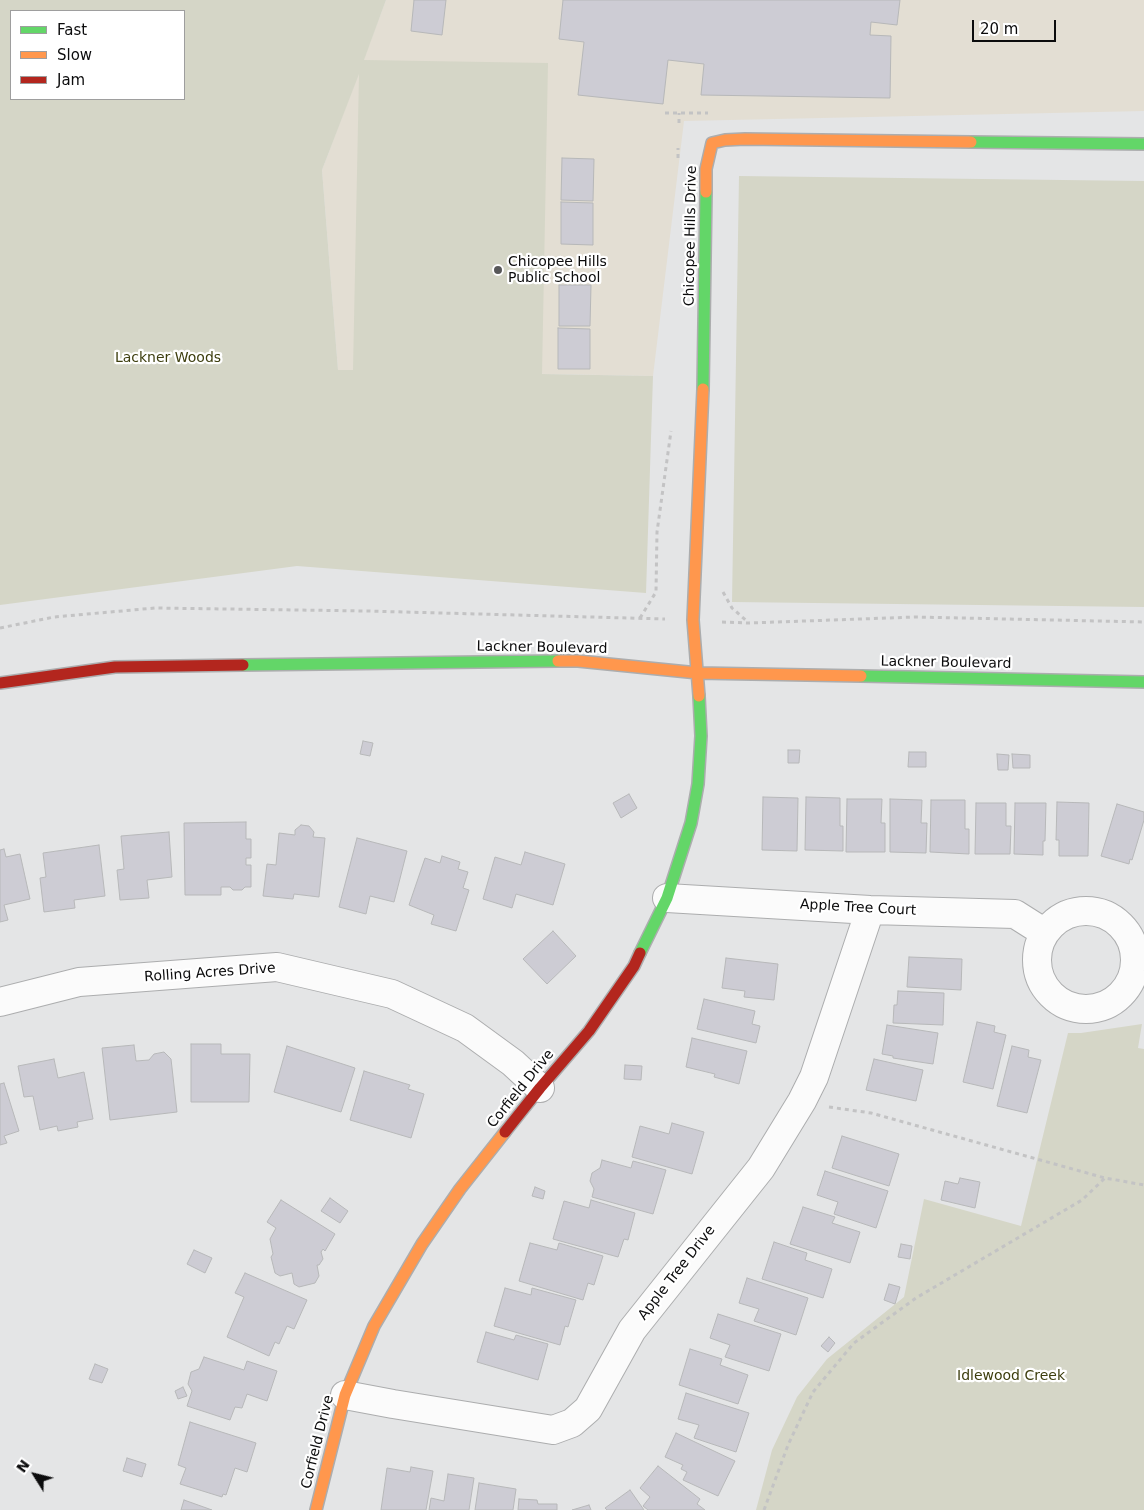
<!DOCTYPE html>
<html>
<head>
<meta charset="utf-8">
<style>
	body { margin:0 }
	#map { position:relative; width:1144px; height:1510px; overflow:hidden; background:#e4e5e6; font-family:"DejaVu Sans",sans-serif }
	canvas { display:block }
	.legend { position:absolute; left:10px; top:10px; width:175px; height:90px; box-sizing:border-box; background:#fff; border:1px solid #9e9e9e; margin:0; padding:6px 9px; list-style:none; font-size:15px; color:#0c0c0d }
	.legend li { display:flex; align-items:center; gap:10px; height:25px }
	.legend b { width:25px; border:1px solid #9e9e9e }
	.north { position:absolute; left:10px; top:1450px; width:50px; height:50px; -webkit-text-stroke:4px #fff; paint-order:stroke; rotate:306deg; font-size:14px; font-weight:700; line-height:20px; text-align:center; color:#0c0c0d }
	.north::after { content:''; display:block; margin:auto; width:18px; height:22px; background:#0c0c0d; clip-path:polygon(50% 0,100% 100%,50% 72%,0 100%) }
	.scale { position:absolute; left:972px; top:20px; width:84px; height:22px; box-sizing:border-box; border:2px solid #0c0c0d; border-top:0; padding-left:6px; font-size:15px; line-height:18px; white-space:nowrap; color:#0c0c0d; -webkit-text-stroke:4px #fff; paint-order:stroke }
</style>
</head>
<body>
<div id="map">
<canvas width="1144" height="1510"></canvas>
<ul class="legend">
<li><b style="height:6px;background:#63d668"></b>Fast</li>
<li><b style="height:6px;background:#ff974d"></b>Slow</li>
<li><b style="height:6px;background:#b3261e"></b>Jam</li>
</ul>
<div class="north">N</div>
<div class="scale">20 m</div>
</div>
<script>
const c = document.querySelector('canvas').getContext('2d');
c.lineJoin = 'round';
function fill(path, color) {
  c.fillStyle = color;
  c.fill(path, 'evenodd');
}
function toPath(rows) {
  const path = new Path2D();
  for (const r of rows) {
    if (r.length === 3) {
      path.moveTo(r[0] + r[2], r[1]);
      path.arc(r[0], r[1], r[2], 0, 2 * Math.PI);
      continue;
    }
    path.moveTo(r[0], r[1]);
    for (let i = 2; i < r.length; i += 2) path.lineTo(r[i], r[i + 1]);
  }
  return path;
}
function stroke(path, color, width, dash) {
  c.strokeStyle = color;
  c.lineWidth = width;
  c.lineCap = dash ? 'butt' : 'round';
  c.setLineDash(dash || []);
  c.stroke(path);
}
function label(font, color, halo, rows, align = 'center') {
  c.font = font + ' "DejaVu Sans",sans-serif';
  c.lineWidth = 4.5;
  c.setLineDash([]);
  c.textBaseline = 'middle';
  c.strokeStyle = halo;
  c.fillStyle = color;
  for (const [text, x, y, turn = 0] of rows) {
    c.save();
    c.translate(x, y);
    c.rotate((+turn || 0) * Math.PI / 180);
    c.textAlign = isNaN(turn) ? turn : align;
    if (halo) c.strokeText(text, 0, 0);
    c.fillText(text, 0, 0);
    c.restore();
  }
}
const education = toPath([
	[386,0,1144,0,1144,111,684,121,653,376,338,370,322,170]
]);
const green = toPath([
	[0,0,386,0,364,60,548,63,542,374,653,376,646,593,297,566,0,605],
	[11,11,184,11,184,99,11,99],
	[359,74,353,370,338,370,322,170],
	[739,176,1144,181,1144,607,732,602],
	[1142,1024,1138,1048,1144,1049,1144,1510,756,1510,772,1450,797,1397,827,1359,904,1297,924,1199,1021,1226,1068,1033,1081,1033]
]);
const building = toPath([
	[414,0,446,0,442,35,411,31,414,0],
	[563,0,900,0,897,25,871,22,870,35,891,36,890,98,701,95,704,64,668,60,663,104,578,95,584,42,559,39,563,0],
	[562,158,594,159,593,201,561,200,562,158],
	[561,202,593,203,593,245,561,244,561,202],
	[559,285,591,285,590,326,559,326,559,285],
	[558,328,590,329,590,369,558,369,558,328],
	[363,741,373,743,370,756,360,754,363,741],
	[788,750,800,750,799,763,788,763,788,750],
	[909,752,926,752,926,767,908,767,909,752],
	[997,754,1009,755,1008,770,998,770,997,754],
	[1012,754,1030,755,1030,768,1013,768,1012,754],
	[629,794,637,808,621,818,613,803,629,794],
	[763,797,798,798,797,851,762,850,763,797],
	[806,797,840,798,840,826,843,826,843,851,805,850,806,797],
	[847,799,882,799,881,823,885,823,885,852,846,852,847,799],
	[890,799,922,800,921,823,927,823,926,853,890,852,890,799],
	[931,800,965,800,965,829,969,829,969,854,930,852,931,800],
	[1057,802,1089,803,1088,856,1059,856,1059,840,1056,840,1057,802],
	[976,803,1006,803,1006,826,1011,826,1010,854,975,854,976,803],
	[1015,803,1046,803,1045,841,1043,841,1043,855,1014,854,1015,803],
	[1117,804,1144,812,1144,820,1132,860,1130,859,1129,864,1101,856,1117,804],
	[246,822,246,839,251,839,251,858,246,858,246,865,251,865,251,887,245,887,242,890,233,890,230,887,221,887,221,895,185,895,184,823,246,822],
	[301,825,309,826,314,832,313,837,325,838,319,897,294,894,293,899,263,896,267,864,276,865,279,833,295,835,295,830,301,825],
	[169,832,172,877,147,880,149,898,120,900,117,870,124,869,121,836,169,832],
	[357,838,407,851,394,902,370,896,366,914,339,907,357,838],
	[99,845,105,896,74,900,75,908,44,912,40,878,46,877,43,853,99,845],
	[4,849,6,857,20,854,30,899,4,905,8,920,0,922,0,850,4,849],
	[525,852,565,864,553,905,516,894,512,908,483,899,495,857,521,865,525,852],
	[442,856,460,862,458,869,468,872,463,888,469,890,456,931,431,924,434,915,409,905,425,858,440,863,442,856],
	[553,931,576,956,547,984,523,959,553,931],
	[909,957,962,959,961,990,907,987,909,957],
	[726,958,778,964,774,1000,744,997,745,991,722,988,726,958],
	[898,991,944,993,943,1025,893,1023,894,1005,897,1005,898,991],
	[704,999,755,1011,752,1024,760,1026,756,1043,697,1029,704,999],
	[977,1022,995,1026,994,1032,1006,1035,993,1089,963,1082,977,1022],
	[887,1025,938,1033,933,1064,893,1058,893,1056,882,1054,887,1025],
	[692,1038,747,1051,739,1084,714,1077,715,1074,686,1067,692,1038],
	[191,1044,221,1044,221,1054,250,1054,249,1102,191,1102,191,1044],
	[134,1045,136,1061,149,1060,154,1054,164,1052,171,1059,177,1112,110,1120,102,1048,134,1045],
	[287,1046,355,1068,341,1112,274,1092,287,1046],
	[1012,1046,1029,1050,1028,1057,1041,1060,1027,1113,997,1106,1012,1046],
	[54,1059,58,1078,84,1072,93,1119,77,1122,78,1127,58,1131,57,1126,40,1130,33,1096,24,1097,18,1066,54,1059],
	[874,1059,923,1070,916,1101,866,1090,874,1059],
	[625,1065,642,1066,641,1080,624,1079,625,1065],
	[364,1071,410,1085,408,1089,424,1094,411,1138,350,1120,364,1071],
	[4,1083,19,1131,4,1136,7,1143,0,1145,0,1084,4,1083],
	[672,1123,704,1132,692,1174,632,1157,640,1126,669,1134,672,1123],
	[842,1136,899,1154,889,1186,832,1168,842,1136],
	[602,1160,631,1168,633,1161,666,1170,653,1214,592,1197,594,1189,590,1181,592,1173,600,1168,602,1160],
	[825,1171,888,1191,876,1228,834,1214,838,1202,817,1195,825,1171],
	[960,1178,980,1182,975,1208,941,1200,945,1181,958,1184,960,1178],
	[535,1187,545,1191,543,1199,532,1196,535,1187],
	[330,1198,348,1211,340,1223,321,1211,330,1198],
	[281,1200,335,1234,325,1251,323,1249,321,1252,323,1259,319,1265,317,1265,319,1276,315,1283,299,1287,294,1284,292,1273,280,1276,275,1273,271,1257,273,1254,270,1239,276,1228,267,1222,281,1200],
	[591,1200,635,1213,628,1240,624,1239,618,1257,553,1239,564,1201,589,1208,591,1200],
	[803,1207,835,1217,832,1223,860,1232,850,1263,790,1244,803,1207],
	[774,1242,807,1253,805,1260,832,1269,823,1298,762,1279,774,1242],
	[530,1243,557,1250,559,1243,603,1256,594,1285,588,1283,583,1300,519,1281,530,1243],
	[901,1244,912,1246,910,1259,898,1257,901,1244],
	[194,1250,212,1258,205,1273,187,1264,194,1250],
	[245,1273,307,1300,294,1329,287,1326,279,1344,275,1342,269,1356,227,1337,244,1297,235,1293,245,1273],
	[747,1278,808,1298,796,1335,754,1321,759,1309,739,1303,747,1278],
	[889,1284,900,1287,895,1304,884,1300,889,1284],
	[505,1288,531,1295,532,1288,576,1300,568,1327,565,1326,560,1345,494,1326,505,1288],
	[718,1314,781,1334,769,1371,725,1357,730,1345,710,1338,718,1314],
	[486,1332,514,1340,516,1335,548,1344,538,1380,477,1362,486,1332],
	[829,1337,835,1343,828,1352,821,1346,829,1337],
	[690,1349,722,1359,720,1365,748,1375,738,1404,679,1385,690,1349],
	[204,1357,244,1370,247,1361,277,1371,267,1401,247,1394,242,1408,235,1407,230,1420,187,1406,192,1391,188,1384,191,1372,199,1369,204,1357],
	[95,1364,108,1369,102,1383,89,1379,95,1364],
	[183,1387,187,1396,178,1399,175,1391,183,1387],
	[686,1393,749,1413,736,1452,694,1438,699,1425,678,1419,686,1393],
	[190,1422,256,1443,247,1472,235,1468,226,1495,223,1494,222,1497,180,1484,186,1468,178,1465,190,1422],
	[676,1433,735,1461,718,1496,683,1480,687,1472,681,1469,683,1465,665,1457,676,1433],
	[127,1458,146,1464,142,1477,123,1471,127,1458],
	[658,1466,700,1499,697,1504,705,1510,648,1510,643,1506,650,1497,640,1488,658,1466],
	[411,1467,433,1471,426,1510,381,1510,387,1468,410,1472,411,1467],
	[448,1474,474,1478,469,1510,429,1510,431,1498,444,1501,448,1474],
	[479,1483,516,1489,513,1510,475,1510,479,1483],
	[630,1490,644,1510,607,1510,605,1508,630,1490],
	[519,1499,537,1500,538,1504,557,1504,557,1510,518,1510,519,1499],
	[184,1500,212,1510,181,1510,184,1500],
	[589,1505,591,1510,572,1510,589,1505]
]);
const path = toPath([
	[665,113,708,113],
	[679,123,679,113],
	[678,158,678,148],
	[723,592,732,608,749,623],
	[640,618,656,592,657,532,671,431],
	[722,622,749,623,916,617,1144,622],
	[0,628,54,617,155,608,367,611,665,619],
	[829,1107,871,1113,1105,1178,1144,1185],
	[764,1510,788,1445,813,1392,854,1343,916,1298,1082,1200,1105,1178]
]);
const street = toPath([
	[667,898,870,910,1015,914,1045,933],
	[1086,960,49],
	[0,1002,79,982,277,967,392,994,465,1028,513,1063,540,1088],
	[345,1395,393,1404,553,1430,572,1423,588,1409,632,1330,761,1168,802,1101,814,1077,870,910]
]);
const fast = toPath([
	[971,142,1144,144],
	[703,389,706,192],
	[243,665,558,661],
	[861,676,1144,682],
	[640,953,667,898,691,823,698,784,701,736,699,696]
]);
const slow = toPath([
	[706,192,706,169,712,143,725,140,745,139,971,142],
	[558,661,578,661,698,673,861,676],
	[699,696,693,620,703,389],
	[316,1510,345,1395,374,1326,422,1244,460,1189,505,1132]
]);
const jam = toPath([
	[0,683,115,667,243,665],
	[505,1132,540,1088,589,1031,634,966,640,953]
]);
const markers = [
	[498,270,5,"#585859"]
];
const streetNames = [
	["Chicopee Hills Drive",691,236,-89],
	["Lackner Boulevard",542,648,1],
	["Lackner Boulevard",946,663,1],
	["Apple Tree Court",858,908,3],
	["Rolling Acres Drive",210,973,-4],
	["Corfield Drive",521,1089,-51],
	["Apple Tree Drive",677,1273,-52],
	["Corfield Drive",318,1442,-76]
];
const poiNames = [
	["Chicopee Hills",508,262],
	["Public School",508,278]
];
const parkNames = [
	["Lackner Woods",168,358],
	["Idlewood Creek",1011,1376]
];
fill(education, '#e3ded3');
fill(green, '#d5d6c7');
fill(building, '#cdccd4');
stroke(building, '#b7b8b9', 1);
stroke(street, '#acadae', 30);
stroke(fast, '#acadae', 14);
stroke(slow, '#acadae', 14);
stroke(jam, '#acadae', 14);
stroke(path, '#c3c3c4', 3, [4, 4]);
stroke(street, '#fbfbfb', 28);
stroke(fast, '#63d668', 11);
stroke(slow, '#ff974d', 11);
stroke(jam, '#b3261e', 11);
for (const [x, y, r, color] of markers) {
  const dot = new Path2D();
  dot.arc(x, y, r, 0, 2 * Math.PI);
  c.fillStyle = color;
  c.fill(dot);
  stroke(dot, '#fff', 2);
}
label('14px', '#0c0c0d', '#fff', streetNames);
label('14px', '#0c0c0d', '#fff', poiNames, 'left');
label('14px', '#3d3e0e', '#fff', parkNames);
</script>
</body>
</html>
